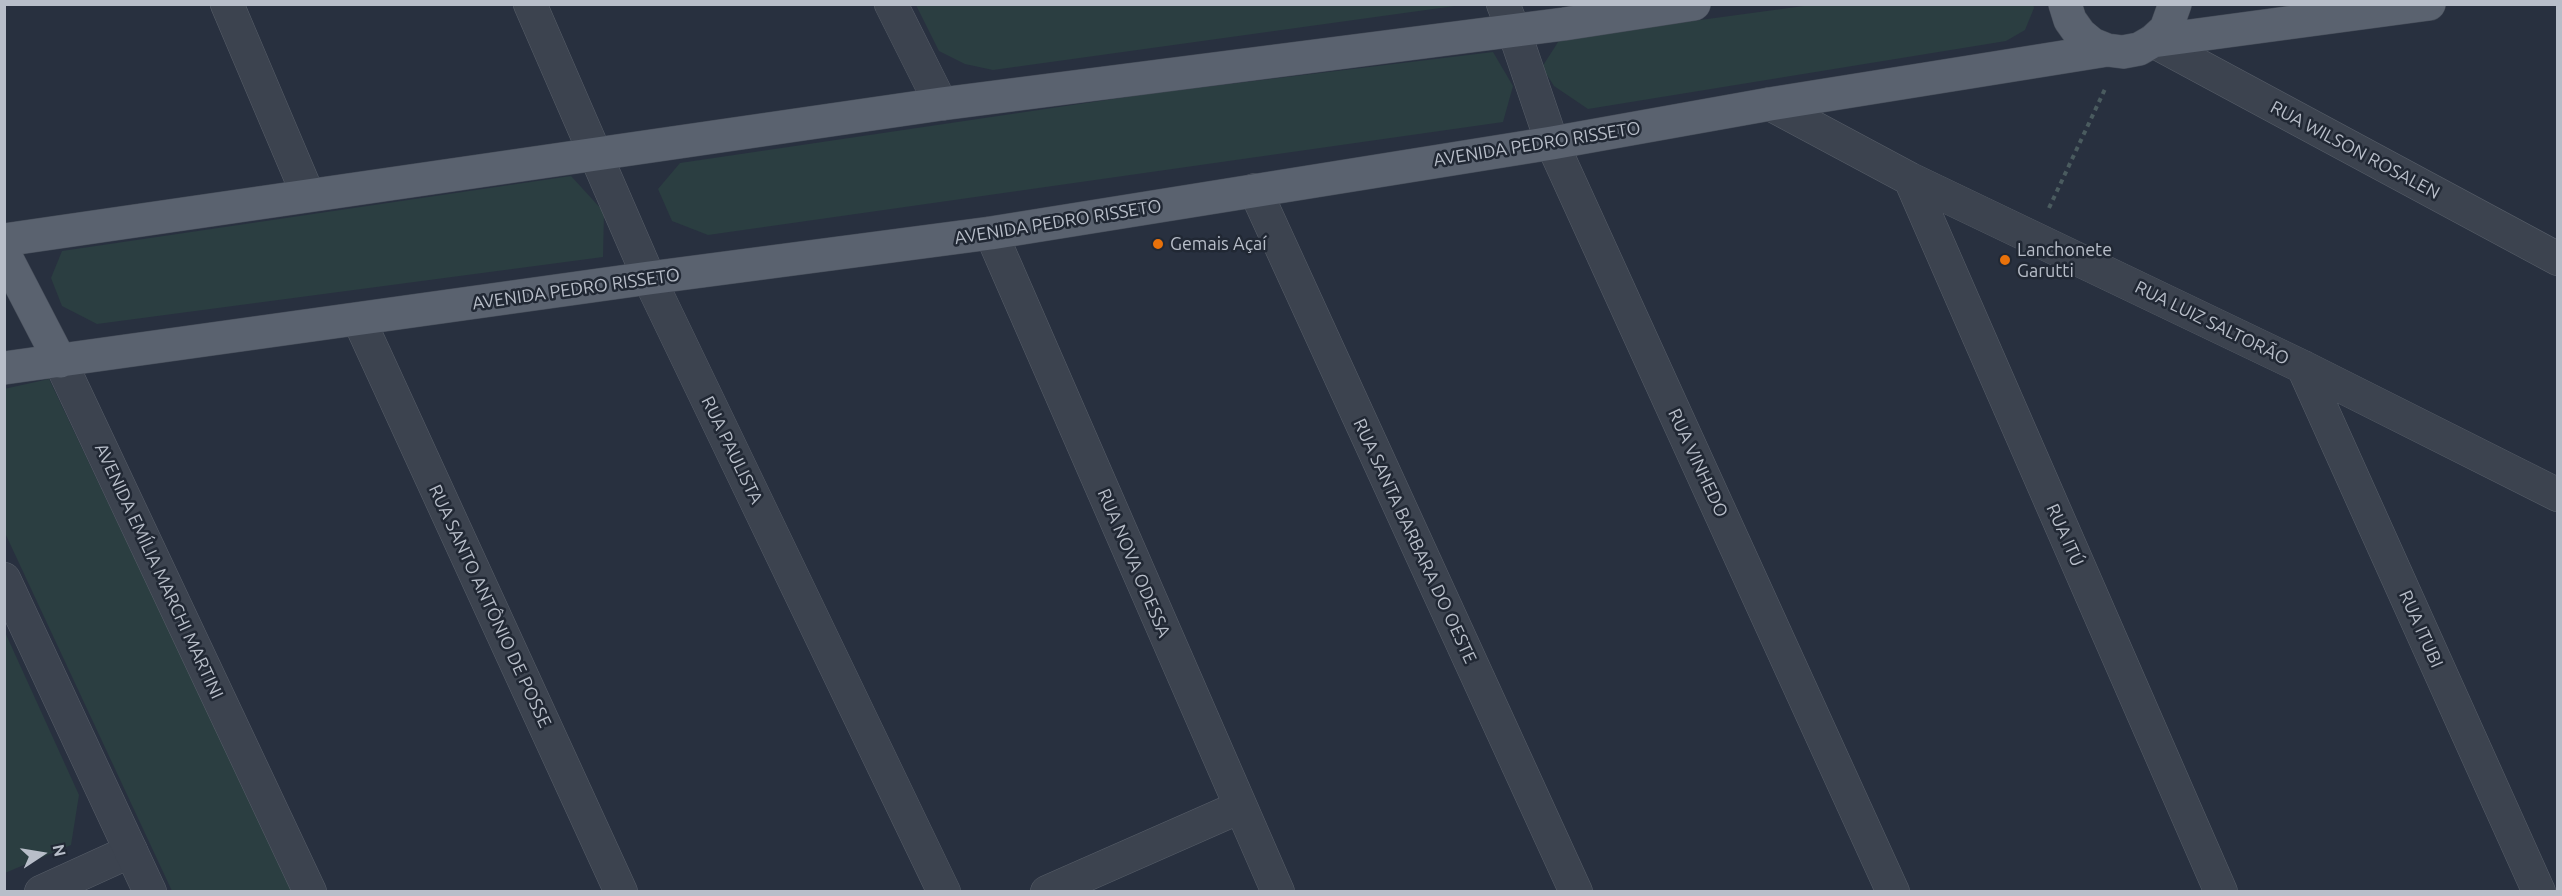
<!DOCTYPE html>
<html>
<head>
<meta charset="utf-8">
<style>
	body { margin:0 }
	#map { position:relative; width:2562px; height:896px; overflow:hidden; background:#28303f; font-family:Ubuntu,sans-serif }
	canvas { display:block }
	.frame { position:absolute; inset:0; border:6px solid #b8bec9; pointer-events:none }
	.north { position:absolute; left:12px; top:824px; width:60px; height:60px; -webkit-text-stroke:4px #212834; paint-order:stroke; rotate:78deg; font-size:16px; font-weight:700; line-height:24px; text-align:center; color:#b8bec9 }
	.north::after { content:''; display:block; margin:auto; width:21px; height:27px; background:#b8bec9; clip-path:polygon(50% 0,100% 100%,50% 72%,0 100%) }
</style>
</head>
<body>
<div id="map">
<canvas width="2562" height="896"></canvas>
<div class="frame"></div>
<div class="north">N</div>
</div>
<script>
const c = document.querySelector('canvas').getContext('2d');
c.lineJoin = 'round';
function fill(path, color) {
  c.fillStyle = color;
  c.fill(path, 'evenodd');
}
function toPath(rows) {
  const path = new Path2D();
  for (const r of rows) {
    path.moveTo(r[0], r[1]);
    for (let i = 2; i < r.length; i += 2) path.lineTo(r[i], r[i + 1]);
  }
  return path;
}
function stroke(path, color, width, dash) {
  c.strokeStyle = color;
  c.lineWidth = width;
  c.lineCap = dash ? 'butt' : 'round';
  c.setLineDash(dash || []);
  c.stroke(path);
}
function label(font, color, halo, rows, align = 'center') {
  c.font = font + ' Ubuntu,sans-serif';
  c.lineWidth = 5;
  c.setLineDash([]);
  c.textBaseline = 'middle';
  c.strokeStyle = halo;
  c.fillStyle = color;
  for (const [text, x, y, turn = 0] of rows) {
    c.save();
    c.translate(x, y);
    c.rotate((+turn || 0) * Math.PI / 180);
    c.textAlign = isNaN(turn) ? turn : align;
    if (halo) c.strokeText(text, 0, 0);
    c.fillText(text, 0, 0);
    c.restore();
  }
}
const green = toPath([
	[2033,4,2034,8,2025,30,2006,41,1588,109,1554,86,1542,67,1560,39,1811,5],
	[916,5,1462,5,993,70,965,64,939,51],
	[1493,52,1513,86,1503,122,708,235,672,221,658,189,680,163,1147,94],
	[571,176,604,212,603,257,97,324,62,306,51,278,62,251],
	[49,379,293,891,172,891,5,533,4,389],
	[4,630,79,795,71,845,5,873]
]);
const path = toPath([
	[2049,208,2106,87]
]);
const minor = toPath([
	[227,4,308,195],
	[530,4,649,278,944,892],
	[891,4,941,104],
	[1503,4,1514,31,1552,143,1893,892],
	[2153,41,2558,259],
	[1770,104,1910,179,2303,367,2558,495],
	[1910,179,2221,892],
	[1255,190,1576,892],
	[991,233,1278,892],
	[359,320,621,892],
	[2303,367,2539,892],
	[41,892,131,851],
	[1047,892,1240,807]
]);
const tertiary = toPath([
	[60,361,310,892],
	[4,579,150,892]
]);
const primary = toPath([
	[2065,4,2070,20,2080,34,2092,44,2107,50,2123,52,2139,49,2153,41,2166,29,2175,4],
	[2153,41,2429,4],
	[4,240,941,104,1564,24,1694,4],
	[4,253,60,361],
	[4,368,649,278,991,233,1552,143,1770,104,2107,50]
]);
const markers = [
	[1158,244,6,"#e8710a"],
	[2005,260,6,"#e8710a"]
];
const streetNames = [
	["AVENIDA PEDRO RISSETO",1537,144,-9],
	["RUA WILSON ROSALEN",2355,150,28],
	["AVENIDA PEDRO RISSETO",1058,222,-9],
	["AVENIDA PEDRO RISSETO",576,289,-8],
	["RUA LUIZ SALTORÃO",2212,323,26],
	["RUA PAULISTA",732,450,64],
	["RUA VINHEDO",1698,463,65],
	["RUA ITÚ",2065,535,66],
	["RUA SANTA BARBARA DO OESTE",1415,541,65],
	["RUA NOVA ODESSA",1134,563,67],
	["AVENIDA EMÍLIA MARCHI MARTINI",159,571,65],
	["RUA SANTO ANTÔNIO DE POSSE",490,606,65],
	["RUA ITUBI",2421,629,66]
];
const poiNames = [
	["Gemais Açaí",1170,244],
	["Lanchonete",2017,250],
	["Garutti",2017,271]
];
fill(green, '#2b3e41');
stroke(minor, '#575e69', 34);
stroke(tertiary, '#575e69', 34);
stroke(primary, '#454c58', 34);
stroke(path, '#4a5b5f', 4, [4.5, 4.5]);
stroke(minor, '#3c434f', 33);
stroke(tertiary, '#3c434f', 33);
stroke(primary, '#5a626f', 33);
for (const [x, y, r, color] of markers) {
  const dot = new Path2D();
  dot.arc(x, y, r, 0, 2 * Math.PI);
  c.fillStyle = color;
  c.fill(dot);
  stroke(dot, '#212834', 2);
}
label('18px', '#b8bec9', '#212834', streetNames);
label('18px', '#b8bec9', '#212834', poiNames, 'left');
</script>
</body>
</html>
